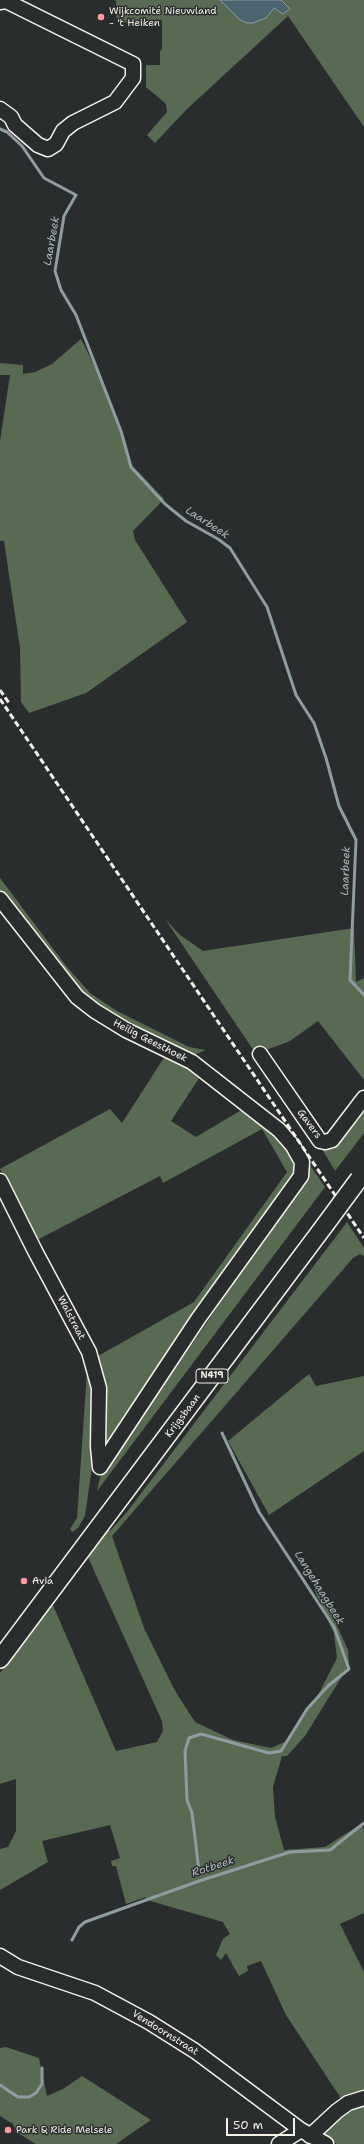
<!DOCTYPE html>
<html>
<head>
<meta charset="utf-8">
<style>
	body { margin:0 }
	#map { position:relative; width:364px; height:2144px; overflow:hidden; background:#2a2d2e; font-family:"Shantell Sans",sans-serif }
	canvas { display:block }
	.scale { position:absolute; left:226px; top:2118px; width:69px; height:18px; box-sizing:border-box; border:2px solid #f4f1e8; border-top:0; padding-left:5px; font-size:12px; line-height:14px; white-space:nowrap; color:#f4f1e8; -webkit-text-stroke:3px #2a2d2e; paint-order:stroke }
</style>
</head>
<body>
<div id="map">
<canvas width="364" height="2144"></canvas>
<div class="scale">50 m</div>
</div>
<script>
const c = document.querySelector('canvas').getContext('2d');
c.lineJoin = 'round';
function fill(path, color) {
  c.fillStyle = color;
  c.fill(path, 'evenodd');
}
function toPath(rows) {
  const path = new Path2D();
  for (const r of rows) {
    path.moveTo(r[0], r[1]);
    for (let i = 2; i < r.length; i += 2) path.lineTo(r[i], r[i + 1]);
  }
  return path;
}
function stroke(path, color, width, dash) {
  c.strokeStyle = color;
  c.lineWidth = width;
  c.lineCap = dash ? 'butt' : 'round';
  c.setLineDash(dash || []);
  c.stroke(path);
}
function label(font, color, halo, rows, align = 'center') {
  c.font = font + ' "Shantell Sans",sans-serif';
  c.lineWidth = 3;
  c.setLineDash([]);
  c.textBaseline = 'middle';
  c.strokeStyle = halo;
  c.fillStyle = color;
  for (const [text, x, y, turn = 0] of rows) {
    c.save();
    c.translate(x, y);
    c.rotate((+turn || 0) * Math.PI / 180);
    c.textAlign = isNaN(turn) ? turn : align;
    if (halo) c.strokeText(text, 0, 0);
    c.fillText(text, 0, 0);
    c.restore();
  }
}
const green = toPath([
	[114,0,364,0,364,127,288,16,186,110,155,143,147,135,167,112,166,104,146,87,146,65,160,65,160,51,162,50,162,20,117,23,116,1],
	[81,339,103,383,131,464,164,499,133,531,135,540,187,622,86,693,29,713,21,702,20,648,4,541,0,541,0,441,10,375,0,375,0,363,23,365,23,374,35,372,52,364],
	[0,878,67,967,90,993,117,1011,189,1047,206,1050,189,1057,104,1012,88,1000,0,891],
	[165,919,180,935,203,951,354,928,356,982,364,978,364,1080,318,1021,290,1041,256,1054],
	[165,1056,191,1067,201,1075,171,1121,196,1137,243,1109,267,1127,294,1157,297,1174,110,1446,103,1443,100,1367,98,1356,194,1302,287,1172,262,1129,163,1183,160,1176,37,1240,0,1169,110,1109,122,1123],
	[364,1108,364,1133,335,1171,319,1144],
	[307,1161,325,1187,97,1491,100,1478,298,1190],
	[347,1222,364,1248,364,1256,360,1254,353,1258,112,1536,144,1628,174,1689,195,1722,233,1740,271,1748,287,1741,318,1695,337,1658,334,1634,314,1589,320,1588,348,1650,349,1665,305,1736,287,1756,282,1756,273,1787,275,1817,284,1850,325,1847,361,1824,364,1830,364,1913,340,1924,364,1972,364,2091,342,2100,286,2015,261,1961,247,1966,248,1971,239,1976,226,1953,221,1960,216,1955,223,1939,230,1934,223,1922,147,1900,146,1897,126,1904,116,1866,112,1866,111,1861,120,1858,110,1825,42,1841,48,1862,0,1890,0,1849,8,1847,16,1831,16,1779,0,1784,0,1673,52,1603,116,1751,157,1742,163,1731,162,1721,87,1555,109,1529,110,1531,127,1512],
	[87,1371,95,1384,93,1460,85,1516,78,1528,72,1532,70,1529,77,1518],
	[309,1374,316,1386,364,1376,364,1451,269,1515,228,1441],
	[6,2047,39,2058,47,2096,63,2089,82,2076,151,2120,116,2144,36,2144,16,2132,13,2124,0,2116,0,2048],
	[364,2102,364,2144,337,2144,324,2138,321,2134,345,2109]
]);
const water = toPath([
	[220,0,281,0,290,9,283,14,274,8,266,18,253,23,247,23,240,20,220,0]
]);
const stream = toPath([
	[0,129,7,132,22,146,44,178,76,195,64,216,55,271,61,290,76,315,121,431,131,467,165,504,186,521,218,539,230,548,267,607,296,695,314,723,326,758,339,806,356,840,350,980,364,995],
	[199,1871,192,1813,187,1800,185,1751,189,1738,201,1734,269,1753,281,1751,307,1709,328,1686,349,1669,334,1627,259,1512,222,1433],
	[72,1940,79,1927,85,1922,199,1881,290,1852,330,1850,364,1823],
	[0,2085,18,2097,29,2097,36,2093,42,2084,42,2068]
]);
const minor = toPath([
	[0,2,6,1,133,64,133,78,115,102,73,123,63,131,56,144,48,149,38,145,15,125,11,117,0,109],
	[0,899,77,997,95,1011,126,1030,192,1062,279,1130,293,1146,302,1162,301,1176,198,1319,100,1467],
	[260,1054,320,1141,325,1142,332,1140,364,1098],
	[0,1181,35,1251,89,1352,99,1388,98,1446,100,1467],
	[0,1956,18,1967,95,1993,149,2022,195,2051,301,2130,326,2144],
	[310,2136,337,2111,348,2103,364,2098],
	[279,2144,301,2130]
]);
const major = toPath([
	[0,1659,325,1225]
]);
const rail = toPath([
	[0,690,9,703],
	[0,699,364,1238]
]);
const majorBridge = toPath([
	[325,1225,359,1179]
]);
const markers = [
	[101,17,4,"#ff9aa2"],
	[24,1581,4,"#ff9aa2"],
	[8,2130,4,"#ff9aa2"]
];
const shields = [
	[212,1376,32]
];
const shieldNames = [
	["N419",212,1376]
];
const poiNames = [
	["Wijkcomité Nieuwland",109,11],
	["- 't Heiken",109,23],
	["Avia",32,1581],
	["Park & Ride Melsele",16,2130]
];
const streetNames = [
	["Heilig Geesthoek",150,1041,27],
	["Gavers",309,1124,53],
	["Walstraat",71,1318,62],
	["Krijgsbaan",183,1416,-53],
	["Vendoornstraat",165,2033,32]
];
const waterNames = [
	["Laarbeek",52,241,-80],
	["Laarbeek",207,523,33],
	["Laarbeek",346,871,-88],
	["Langehaagbeek",319,1588,58],
	["Rotbeek",213,1867,-18]
];
fill(green, '#596a53');
fill(water, '#4b6470');
stroke(water, '#8f9ca0', 1);
stroke(stream, '#8f9ca0', 3);
stroke(minor, '#f4f1e8', 17);
stroke(major, '#f4f1e8', 20);
stroke(minor, '#2a2d2e', 14);
stroke(major, '#2a2d2e', 17);
stroke(rail, '#f4f1e8', 3, [6, 3]);
stroke(majorBridge, '#f4f1e8', 20, []);
stroke(majorBridge, '#2a2d2e', 17);
for (const [x, y, r, color] of markers) {
  const dot = new Path2D();
  dot.arc(x, y, r, 0, 2 * Math.PI);
  c.fillStyle = color;
  c.fill(dot);
  stroke(dot, '#2a2d2e', 1.5);
}
for (const [x, y, w] of shields) {
  const box = new Path2D();
  box.roundRect(x - w / 2, y - 7, w, 14, 3);
  c.fillStyle = '#2a2d2e';
  c.fill(box);
  stroke(box, '#f4f1e8', 1);
}
label('bold 9px', '#f4f1e8', null, shieldNames);
label('10px', '#f4f1e8', '#2a2d2e', poiNames, 'left');
label('10px', '#f4f1e8', '#2a2d2e', streetNames);
label('italic 11px', '#b0b9b8', '#2a2d2e', waterNames);
</script>
</body>
</html>
